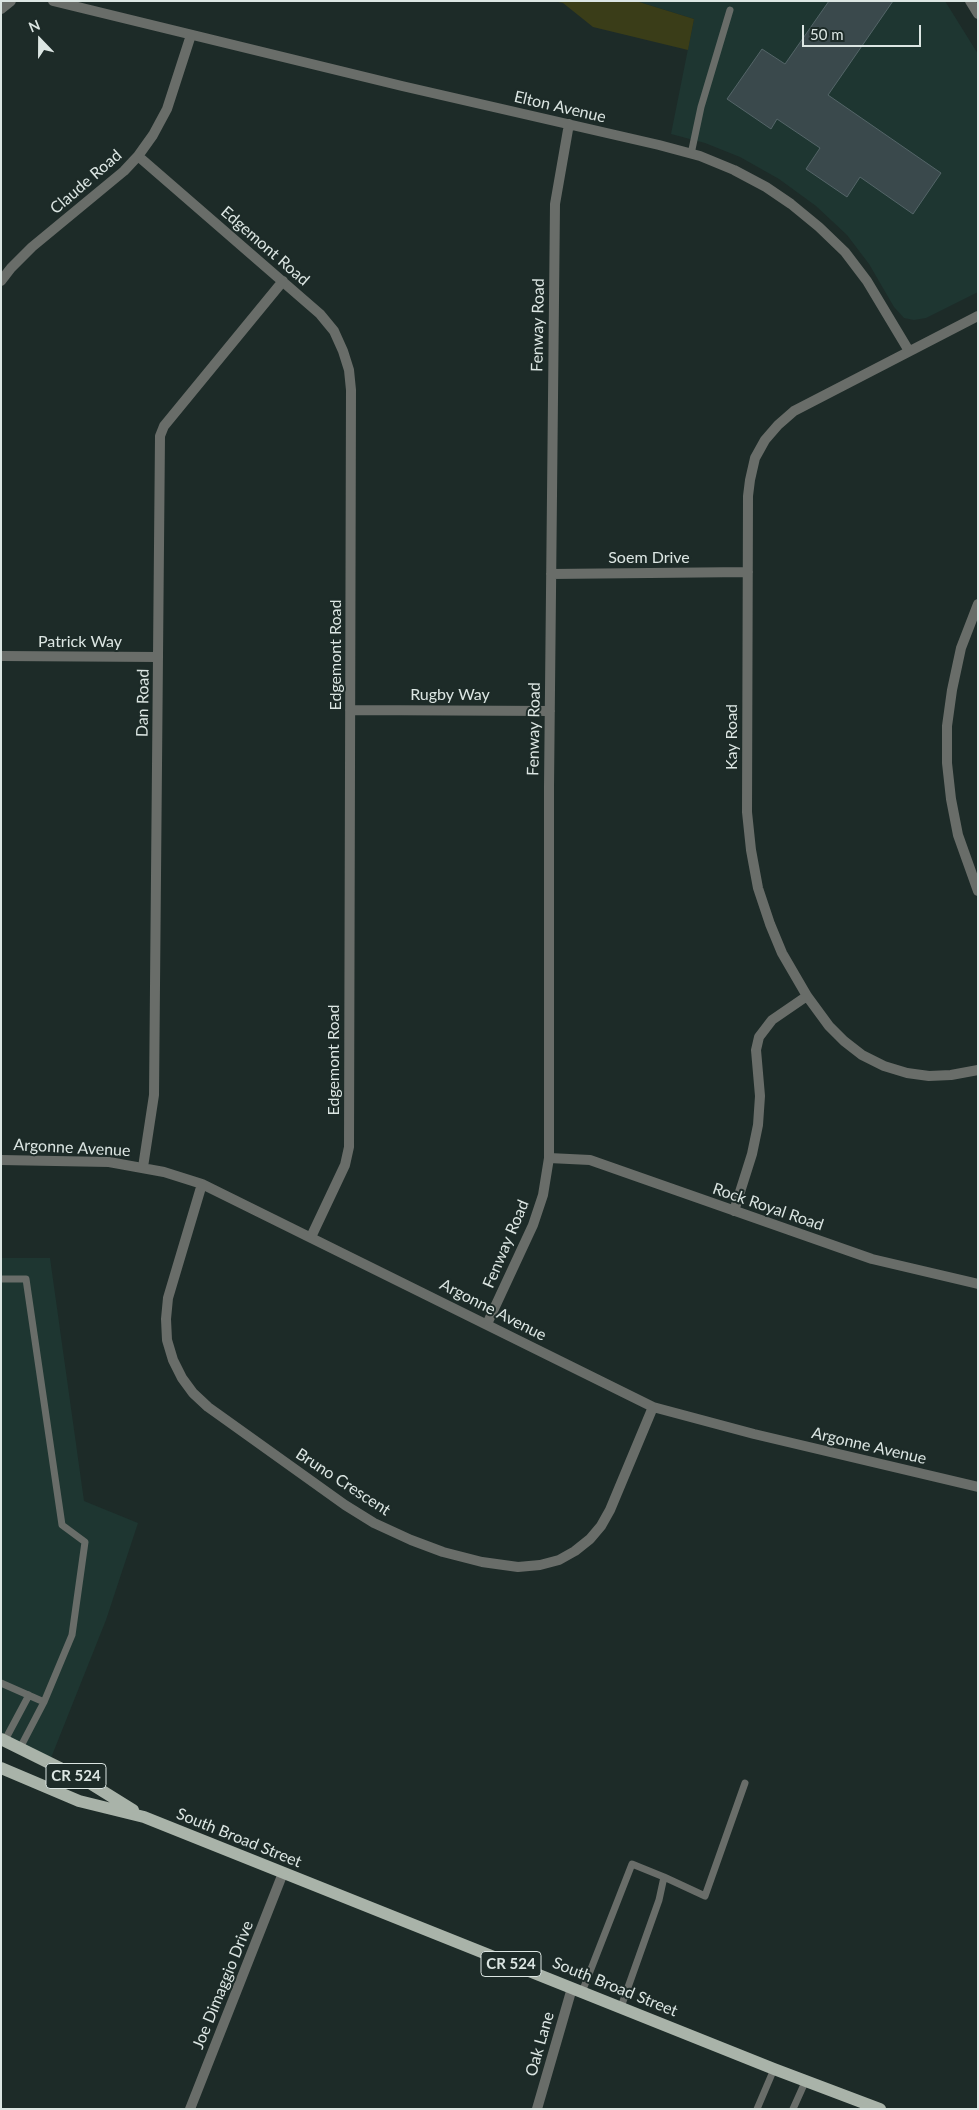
<!DOCTYPE html>
<html>
<head>
<meta charset="utf-8">
<style>
	body { margin:0 }
	#map { position:relative; width:979px; height:2110px; overflow:hidden; background:#1d2b28; font-family:Lato,sans-serif }
	canvas { display:block }
	.frame { position:absolute; inset:0; border:2px solid #dce6e3; pointer-events:none }
	.north { position:absolute; left:15px; top:15px; width:50px; height:50px; -webkit-text-stroke:4px #1d2b28; paint-order:stroke; rotate:338deg; font-size:14px; font-weight:700; line-height:20px; text-align:center; color:#dce6e3 }
	.north::after { content:''; display:block; margin:auto; width:18px; height:22px; background:#dce6e3; clip-path:polygon(50% 0,100% 100%,50% 72%,0 100%) }
	.scale { position:absolute; left:802px; top:25px; width:119px; height:22px; box-sizing:border-box; border:2px solid #dce6e3; border-top:0; padding-left:6px; font-size:15px; line-height:18px; white-space:nowrap; color:#dce6e3; -webkit-text-stroke:4px #1d2b28; paint-order:stroke }
</style>
</head>
<body>
<div id="map">
<canvas width="979" height="2110"></canvas>
<div class="frame"></div>
<div class="north">N</div>
<div class="scale">50 m</div>
</div>
<script>
const c = document.querySelector('canvas').getContext('2d');
c.lineJoin = 'round';
function fill(path, color) {
  c.fillStyle = color;
  c.fill(path, 'evenodd');
}
function toPath(rows) {
  const path = new Path2D();
  for (const r of rows) {
    path.moveTo(r[0], r[1]);
    for (let i = 2; i < r.length; i += 2) path.lineTo(r[i], r[i + 1]);
  }
  return path;
}
function stroke(path, color, width, dash) {
  c.strokeStyle = color;
  c.lineWidth = width;
  c.lineCap = dash ? 'butt' : 'round';
  c.setLineDash(dash || []);
  c.stroke(path);
}
function label(font, color, halo, rows, align = 'center') {
  c.font = font + ' Lato,sans-serif';
  c.lineWidth = 4;
  c.setLineDash([]);
  c.textBaseline = 'middle';
  c.strokeStyle = halo;
  c.fillStyle = color;
  for (const [text, x, y, turn = 0] of rows) {
    c.save();
    c.translate(x, y);
    c.rotate((+turn || 0) * Math.PI / 180);
    c.textAlign = isNaN(turn) ? turn : align;
    if (halo) c.strokeText(text, 0, 0);
    c.fillText(text, 0, 0);
    c.restore();
  }
}
const built = toPath([
	[636,1,945,1,978,54,978,292,926,318,914,320,904,318,894,307,869,264,847,235,816,206,779,179,740,157,705,143,671,134,694,19],
	[1,1258,50,1258,84,1501,138,1523,106,1620,49,1763,1,1739]
]);
const green = toPath([
	[553,1,636,1,694,19,688,50,593,27,563,3]
]);
const building = toPath([
	[829,1,893,1,828,95,941,173,913,214,860,177,847,197,806,169,820,148,777,119,771,129,727,99,762,49,785,64,829,1]
]);
const service = toPath([
	[691,154,701,107,730,10],
	[1,1279,26,1279,62,1525,85,1542,72,1635,44,1702,1,1683],
	[5,1740,29,1695],
	[20,1748,44,1702],
	[664,1877,705,1896,745,1783],
	[582,1992,632,1864,664,1877,659,1900,621,2007],
	[757,2109,774,2069],
	[793,2109,806,2080]
]);
const minor = toPath([
	[53,1,402,86,659,145,700,156,734,170,766,187,791,204,819,227,845,252,867,281,909,351],
	[970,1,978,14],
	[1,9,11,1],
	[138,156,320,314,334,331,343,351,349,370,351,390,349,1147,345,1165,311,1237],
	[1,281,11,268,32,247,124,171,138,156,153,135,167,109,191,35],
	[978,316,794,411,778,425,765,440,755,458,750,480,748,496,747,812,751,850,758,888,770,924,782,953,807,996,829,1026,844,1041,862,1055,884,1066,907,1073,929,1076,951,1075,978,1070],
	[551,574,748,572],
	[978,604,961,648,952,690,947,726,947,763,951,799,958,835,978,891],
	[1,656,158,657],
	[350,710,550,711],
	[549,1158,590,1160,872,1259,978,1284],
	[1,1160,109,1162,164,1172,202,1184,653,1407,754,1434,978,1487],
	[143,1167,154,1095,160,436,164,426,283,281],
	[202,1184,168,1298,166,1319,167,1340,173,1360,182,1378,193,1393,208,1407,345,1505,374,1523,411,1540,443,1552,482,1562,518,1567,540,1565,559,1560,575,1551,590,1539,601,1526,610,1510,653,1407],
	[734,1211,752,1154,758,1125,760,1096,756,1050,759,1037,772,1020,807,996],
	[487,1324,533,1225,543,1195,549,1158,549,786,555,204,569,124],
	[190,2109,283,1873],
	[537,2109,572,1988]
]);
const primary = toPath([
	[1,1739,88,1782,133,1810],
	[1,1768,79,1801,144,1817,774,2069,880,2109]
]);
const shields = [
	[76,1776,60],
	[511,1964,60]
];
const shieldNames = [
	["CR 524",76,1776],
	["CR 524",511,1964]
];
const streetNames = [
	["Elton Avenue",560,107,13],
	["Claude Road",86,182,-41],
	["Edgemont Road",265,246,41],
	["Fenway Road",538,325,-89],
	["Soem Drive",649,558],
	["Patrick Way",80,642],
	["Edgemont Road",336,655,-90],
	["Rugby Way",450,695],
	["Dan Road",143,703,-89],
	["Fenway Road",534,729,-89],
	["Kay Road",732,737,-90],
	["Edgemont Road",334,1060,-90],
	["Argonne Avenue",72,1148,3],
	["Rock Royal Road",768,1207,19],
	["Fenway Road",506,1244,-67],
	["Argonne Avenue",493,1310,27],
	["Argonne Avenue",869,1446,13],
	["Bruno Crescent",343,1482,33],
	["South Broad Street",239,1838,22],
	["Joe Dimaggio Drive",223,1985,-68],
	["South Broad Street",615,1987,22],
	["Oak Lane",540,2044,-74]
];
fill(built, '#1e3631');
fill(green, '#3a3d18');
fill(building, '#3a494c');
stroke(building, '#546568', 1);
stroke(service, '#696d69', 7);
stroke(minor, '#696d69', 10);
stroke(primary, '#a9b3a9', 12);
for (const [x, y, w] of shields) {
  const box = new Path2D();
  box.roundRect(x - w / 2, y - 12.5, w, 25, 4);
  c.fillStyle = '#1d2b28';
  c.fill(box);
  stroke(box, '#dce6e3', 1);
}
label('bold 15px', '#dce6e3', null, shieldNames);
label('16px', '#dce6e3', '#1d2b28', streetNames);
</script>
</body>
</html>
